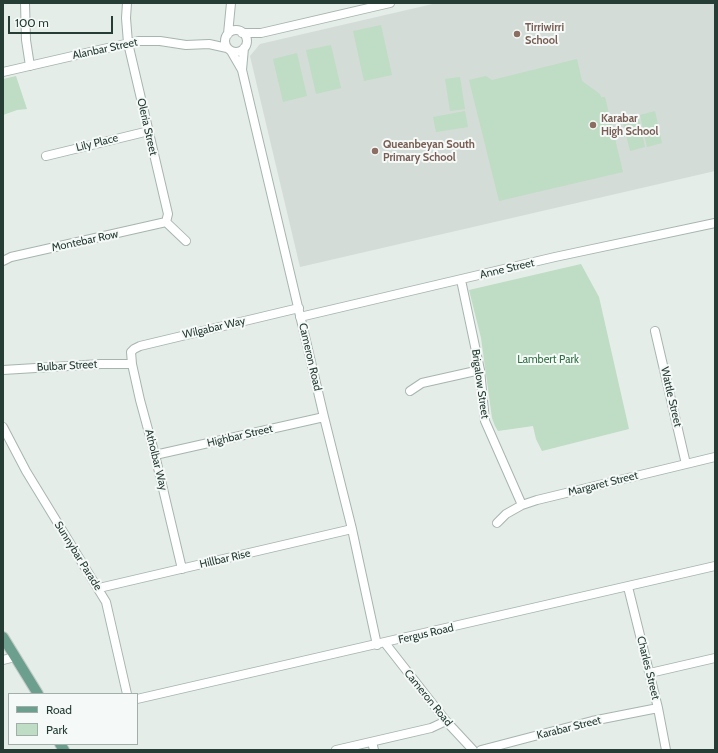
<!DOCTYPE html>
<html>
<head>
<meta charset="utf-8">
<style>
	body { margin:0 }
	#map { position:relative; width:718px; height:753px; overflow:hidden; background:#e4ede8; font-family:Cabin,sans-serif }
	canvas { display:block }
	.frame { position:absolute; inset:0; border:4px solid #253d35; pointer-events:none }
	.legend { position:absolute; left:8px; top:693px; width:130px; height:52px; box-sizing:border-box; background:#f5f9f7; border:1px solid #a2aea9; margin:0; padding:5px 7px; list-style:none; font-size:12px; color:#253d35 }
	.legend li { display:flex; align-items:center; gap:8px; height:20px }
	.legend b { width:20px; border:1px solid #a2aea9 }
	.scale { position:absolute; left:8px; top:16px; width:105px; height:18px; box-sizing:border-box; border:2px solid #253d35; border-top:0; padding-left:5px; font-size:12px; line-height:14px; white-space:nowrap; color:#253d35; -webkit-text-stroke:3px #f5f9f7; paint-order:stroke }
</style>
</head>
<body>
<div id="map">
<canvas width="718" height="753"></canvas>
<div class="frame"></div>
<ul class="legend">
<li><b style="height:5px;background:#6c9f8d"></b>Road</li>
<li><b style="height:11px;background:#bfdcc4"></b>Park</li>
</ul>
<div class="scale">100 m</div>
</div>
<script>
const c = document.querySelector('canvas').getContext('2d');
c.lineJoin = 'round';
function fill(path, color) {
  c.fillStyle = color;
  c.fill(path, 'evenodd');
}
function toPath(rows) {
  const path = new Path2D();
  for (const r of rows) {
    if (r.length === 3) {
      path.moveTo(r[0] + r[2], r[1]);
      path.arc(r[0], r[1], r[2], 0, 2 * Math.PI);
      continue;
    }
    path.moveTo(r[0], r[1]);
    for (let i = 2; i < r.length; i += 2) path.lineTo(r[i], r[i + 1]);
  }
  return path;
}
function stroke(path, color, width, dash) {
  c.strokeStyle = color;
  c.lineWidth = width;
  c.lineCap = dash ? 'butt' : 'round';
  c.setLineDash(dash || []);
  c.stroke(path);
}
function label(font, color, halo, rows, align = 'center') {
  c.font = font + ' Cabin,sans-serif';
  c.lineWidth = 4;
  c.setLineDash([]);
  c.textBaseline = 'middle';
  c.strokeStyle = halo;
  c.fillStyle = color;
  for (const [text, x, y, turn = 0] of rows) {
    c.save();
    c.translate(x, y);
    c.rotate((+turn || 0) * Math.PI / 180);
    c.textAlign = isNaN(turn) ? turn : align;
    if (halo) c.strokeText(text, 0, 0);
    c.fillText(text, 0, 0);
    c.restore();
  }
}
const built = toPath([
	[437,3,715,3,715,171,300,267,250,56,260,44]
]);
const green = toPath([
	[381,25,392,75,364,81,353,31],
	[331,45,341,88,316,94,306,50],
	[297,53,307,96,283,102,273,59],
	[577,59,582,81,600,94,601,97,605,97,623,172,499,201,469,80,486,76,492,80],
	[16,76,27,109,17,110,3,115,3,79],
	[460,77,465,109,450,111,445,79],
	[465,111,468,127,436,132,433,117],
	[655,111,662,143,647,147,640,115],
	[638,115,645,147,630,151,622,119],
	[581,264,599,297,629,429,542,451,536,439,533,426,498,431,495,426,492,418,481,338,469,290]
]);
const minor = toPath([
	[25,3,26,40,30,66],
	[127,3,126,18,128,43,168,214,166,222,186,241],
	[236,41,11],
	[242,33,261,33,390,3],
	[228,34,231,3],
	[231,51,242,70,324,417,352,529,377,645],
	[242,70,244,48],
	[3,72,138,41,160,41,186,45,209,44,227,48],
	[46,156,149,131],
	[3,261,11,257,166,222],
	[461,280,480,370,485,421,522,505],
	[300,317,555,257,715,223],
	[655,331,686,464],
	[3,370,101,364,132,364],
	[410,391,422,383,480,370],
	[3,427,26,471,106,602,127,694],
	[155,455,324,417],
	[497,523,506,514,522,505,537,500,715,457],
	[182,569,155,455,140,400,132,364,131,352,134,349,140,346,299,308],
	[628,587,658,708,666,750],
	[99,588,352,529],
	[385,643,446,721,473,750],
	[3,660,15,657],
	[650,673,715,658],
	[137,699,715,566],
	[372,742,374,750],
	[336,750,431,728,446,721],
	[481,750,592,721,658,708]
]);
const major = toPath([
	[3,637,38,694],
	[60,744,64,750]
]);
const markers = [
	[517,34,4,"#8d6e63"],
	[593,125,4,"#8d6e63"],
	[375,151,4,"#8d6e63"]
];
const educationNames = [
	["Tirriwirri",525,28],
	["School",525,41],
	["Karabar",601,119],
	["High School",601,132],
	["Queanbeyan South",383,145],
	["Primary School",383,158]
];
const streetNames = [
	["Alanbar Street",105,49,-12],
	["Oleria Street",147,127,77],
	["Lily Place",97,143,-14],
	["Montebar Row",85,241,-12],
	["Anne Street",507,269,-13],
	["Wilgabar Way",214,328,-13],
	["Cameron Road",310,357,77],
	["Bulbar Street",67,366,-3],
	["Brigalow Street",480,384,82],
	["Wattle Street",671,397,77],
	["Highbar Street",240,436,-13],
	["Atholbar Way",156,460,76],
	["Margaret Street",603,484,-14],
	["Sunnybar Parade",78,556,58],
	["Hillbar Rise",225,559,-13],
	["Fergus Road",426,634,-13],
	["Charles Street",648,668,76],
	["Cameron Road",428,698,51],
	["Karabar Street",569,728,-14]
];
const parkNames = [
	["Lambert Park",548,360]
];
fill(built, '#d3dcd7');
fill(green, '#bfdcc4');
stroke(minor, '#a7b5af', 10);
stroke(major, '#c2c9c6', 12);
stroke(minor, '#fff', 8);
stroke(major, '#6c9f8d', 10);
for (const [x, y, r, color] of markers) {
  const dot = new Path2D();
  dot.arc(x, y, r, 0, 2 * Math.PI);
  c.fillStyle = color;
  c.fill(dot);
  stroke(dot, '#f5f9f7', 1.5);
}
label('bold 11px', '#785e54', '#f5f9f7', educationNames, 'left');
label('11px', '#253d35', '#f5f9f7', streetNames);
label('11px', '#327145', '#f5f9f7', parkNames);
</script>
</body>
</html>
